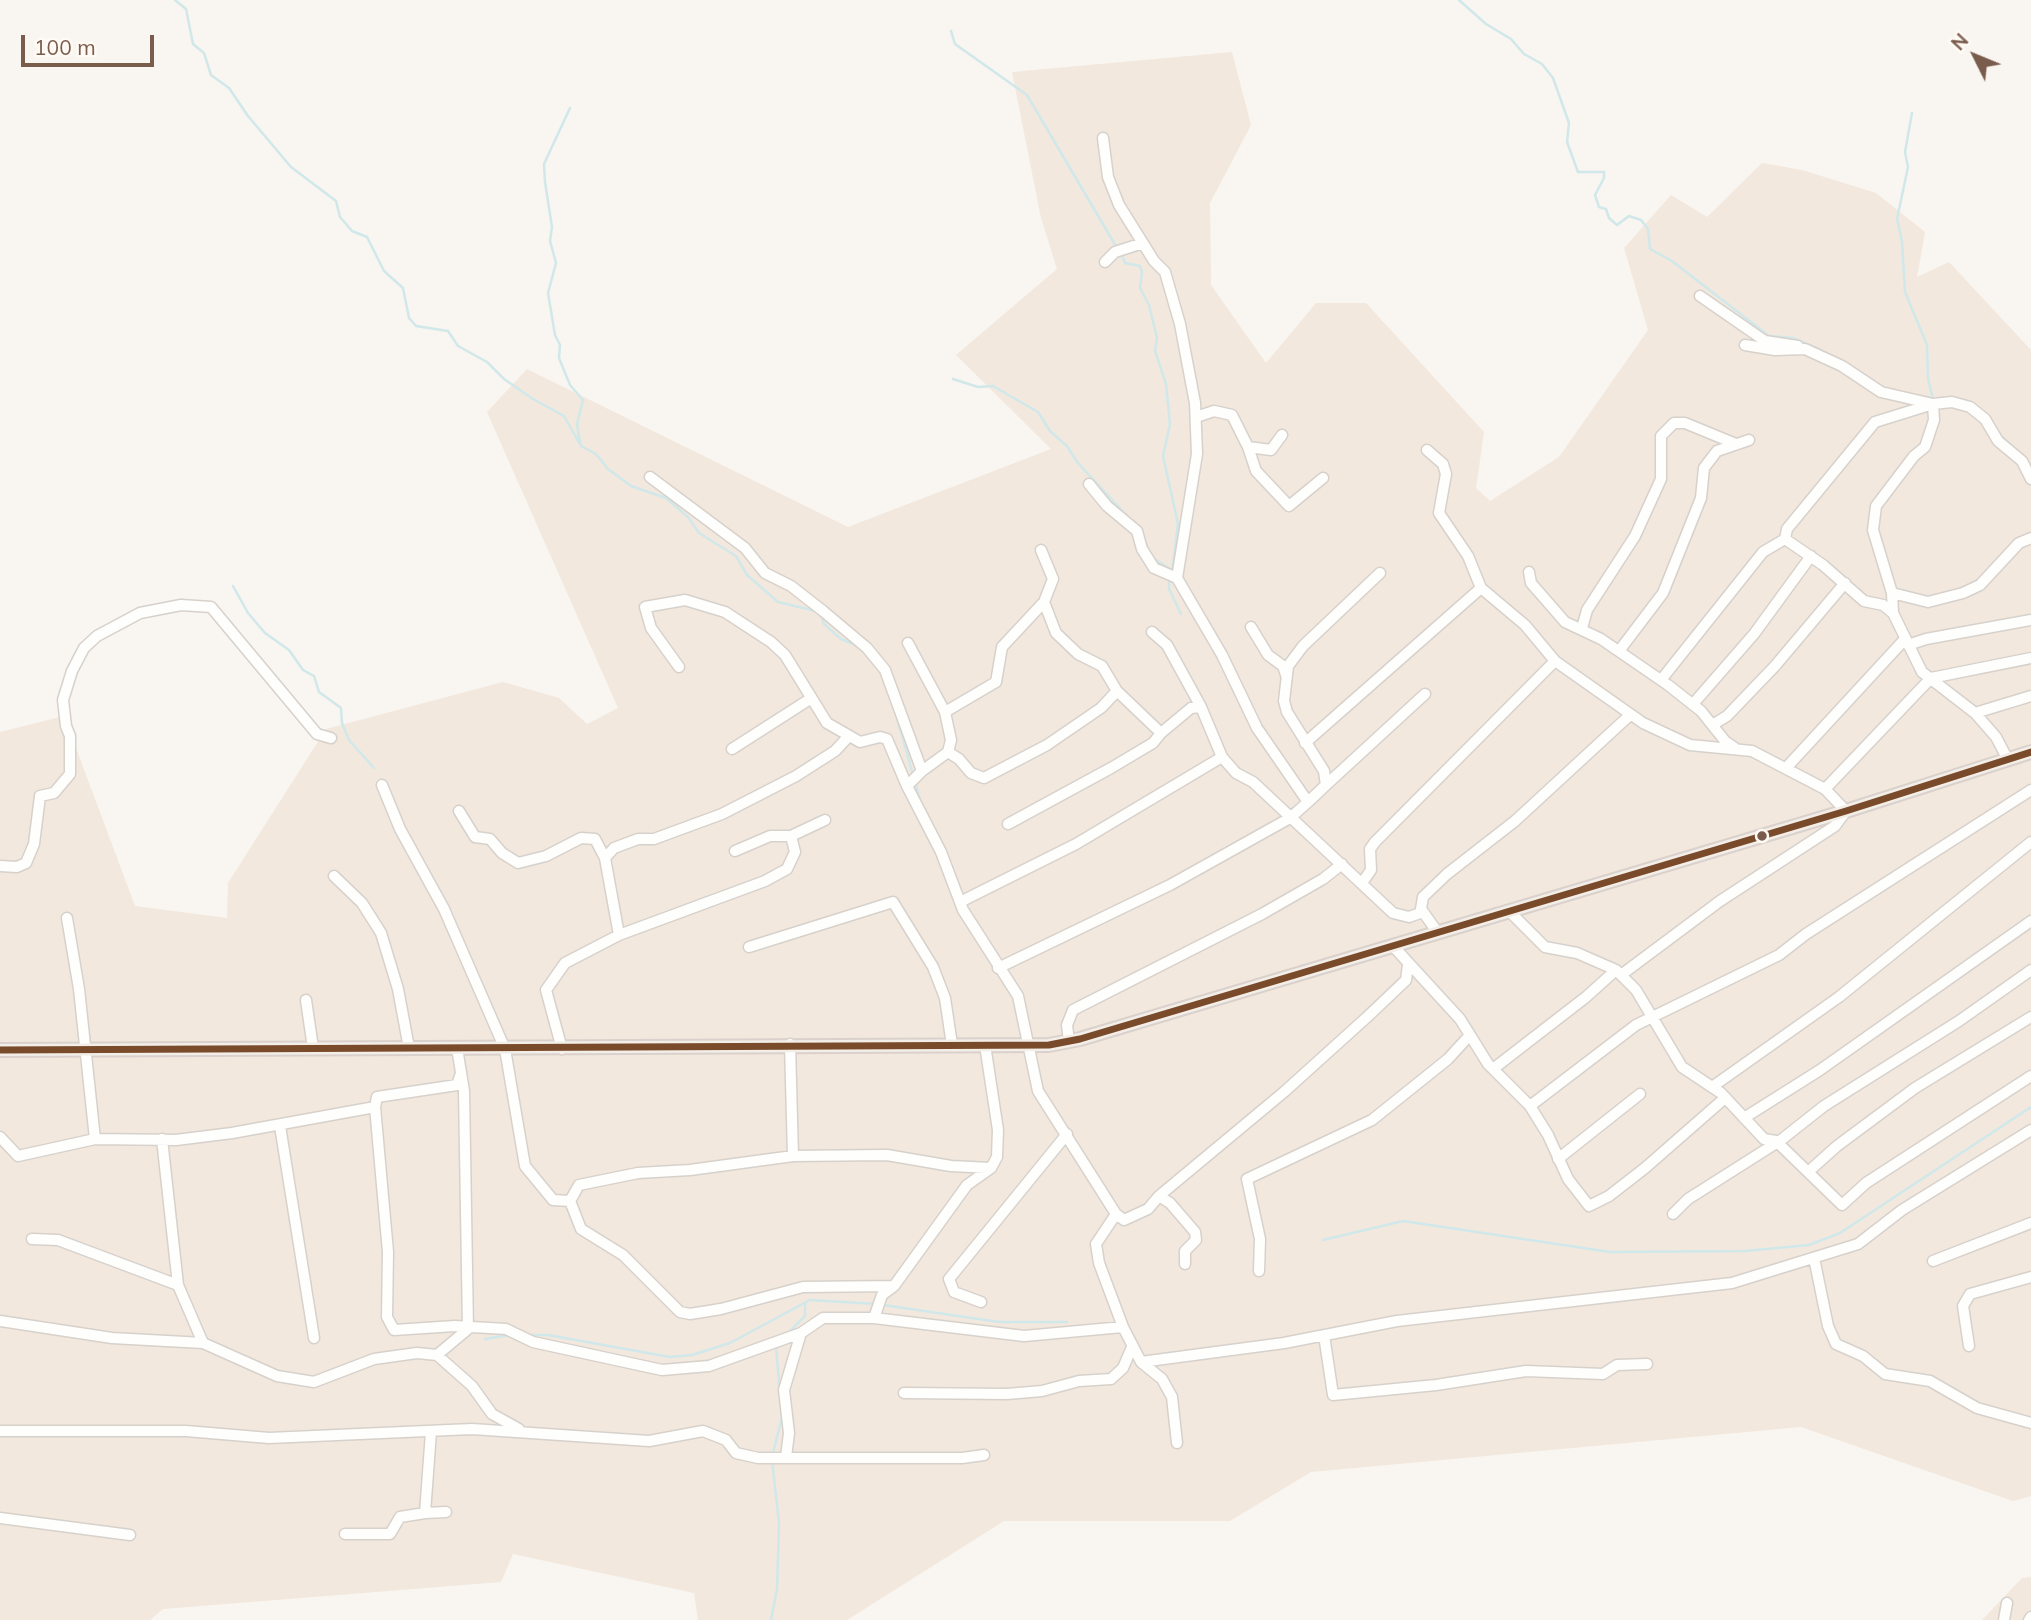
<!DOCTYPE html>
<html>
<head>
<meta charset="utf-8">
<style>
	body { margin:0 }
	#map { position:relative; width:2031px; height:1620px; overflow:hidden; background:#f9f5f0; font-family:Mulish,sans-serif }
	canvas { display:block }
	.north { position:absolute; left:1940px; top:21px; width:70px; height:70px; -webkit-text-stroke:5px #fffaf3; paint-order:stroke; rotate:313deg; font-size:19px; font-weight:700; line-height:28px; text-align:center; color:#7a5c4d }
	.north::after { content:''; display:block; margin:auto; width:24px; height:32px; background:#7a5c4d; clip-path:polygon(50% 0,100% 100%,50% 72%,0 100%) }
	.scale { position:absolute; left:21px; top:35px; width:133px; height:32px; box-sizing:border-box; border:4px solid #7a5c4d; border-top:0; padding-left:9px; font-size:21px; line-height:24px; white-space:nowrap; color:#7a5c4d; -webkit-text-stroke:5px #fffaf3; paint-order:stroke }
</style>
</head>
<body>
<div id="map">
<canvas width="2031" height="1620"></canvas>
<div class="north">N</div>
<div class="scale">100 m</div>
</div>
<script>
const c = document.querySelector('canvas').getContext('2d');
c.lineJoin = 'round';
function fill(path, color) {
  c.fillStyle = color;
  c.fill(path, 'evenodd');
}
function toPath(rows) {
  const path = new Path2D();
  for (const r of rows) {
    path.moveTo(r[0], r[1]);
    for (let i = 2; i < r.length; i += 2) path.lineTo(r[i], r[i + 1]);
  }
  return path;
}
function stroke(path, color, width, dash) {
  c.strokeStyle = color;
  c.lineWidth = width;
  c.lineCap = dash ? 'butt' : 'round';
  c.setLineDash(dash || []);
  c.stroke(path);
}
const residential = toPath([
	[1232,52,1251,125,1210,203,1211,285,1266,363,1316,303,1366,303,1484,432,1476,488,1490,501,1559,457,1648,330,1624,248,1671,195,1707,217,1762,163,1802,170,1876,193,1925,232,1917,277,1949,262,2031,350,2031,1496,2013,1501,1801,1427,1311,1472,1230,1521,1004,1521,847,1620,698,1620,694,1593,513,1554,501,1582,163,1609,150,1620,0,1620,0,732,64,716,135,906,227,918,228,883,326,729,503,682,559,698,587,724,618,708,487,412,527,369,848,527,1051,449,956,355,1057,269,1041,218,1012,72],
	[2031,1577,2031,1620,1982,1620,2022,1578]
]);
const stream = toPath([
	[175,0,186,9,193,44,204,53,211,75,229,88,248,116,291,167,336,201,340,217,352,231,367,237,384,271,403,288,409,318,416,326,448,331,458,346,487,362,504,379,533,399,564,416,581,446,596,454,608,469,631,486,666,498,688,517,699,533,736,556,747,575,778,602,820,612,824,624,841,639,858,646],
	[1459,0,1486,24,1511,39,1524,54,1542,64,1553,78,1569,123,1567,142,1578,172,1604,172,1604,178,1595,195,1599,207,1606,209,1609,218,1617,225,1629,216,1641,220,1648,229,1650,249,1672,261,1769,336,1793,338,1821,350,1858,371],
	[951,31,955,44,1027,95,1117,248],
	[570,108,544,164,545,182,552,227,550,241,556,263,548,293,555,335,560,345,559,358,570,385,583,400,577,424,580,442],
	[1912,113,1905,152,1908,167,1897,219,1902,241,1905,292,1927,345,1928,379,1933,399],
	[1121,253,1125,263,1140,266,1142,272,1140,288,1149,305,1157,338,1155,351,1166,384,1170,424,1163,456,1178,524,1172,571],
	[953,379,978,387,993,386,1038,412,1050,431,1067,446,1077,462,1131,520],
	[1999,434,2022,455],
	[1142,533,1149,552],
	[1153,558,1172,570],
	[1169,577,1169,589,1181,614],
	[233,586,248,613,265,633,289,650,303,670,314,676,319,692,341,708,342,723,349,740,374,768],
	[895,711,913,775],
	[915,781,920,801,941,842],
	[1323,1240,1403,1221,1610,1252,1745,1251,1809,1245,1840,1233,2031,1107],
	[883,1305,999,1322,1067,1322],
	[787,1334,805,1316,805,1303],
	[527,1335,548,1335,670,1357,692,1355,730,1343,810,1300,876,1304],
	[485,1339,510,1335],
	[773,1453,782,1417,776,1347],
	[771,1620,777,1589,779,1523,772,1460]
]);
const minor = toPath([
	[1105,262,1115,252,1143,243],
	[1700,296,1765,341,1798,346],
	[1745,345,1775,350,1805,349,1842,366,1881,392,1933,404,1952,402,1970,407,1985,419,1998,441,2022,461,2031,479],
	[1196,417,1214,411,1232,415,1248,447,1271,450,1282,435],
	[1248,447,1256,471,1289,506,1323,478],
	[1427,450,1443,464,1446,474,1439,513,1468,556,1481,588,1525,625,1555,661,1643,723,1690,745,1752,751,1825,789,1846,811,1835,826,1720,901,1621,975],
	[650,477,745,548,765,573,791,586,823,611,867,648,885,670,922,771,907,786],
	[1089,484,1107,506,1137,531,1142,549,1154,568,1177,578],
	[1785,539,1787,529,1875,422,1933,404,1934,420,1925,447,1914,456,1876,506,1873,530,1892,593,1893,613,1922,672,1975,713,1996,737,2007,758],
	[1529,572,1531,583,1565,622,1601,639,1668,685,1701,711,1725,741,1735,748],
	[1892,593,1928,602,1963,593,1980,585,2019,543,2031,538],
	[1044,602,1056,633,1078,654,1102,666,1117,691,1161,733,1191,708,1201,707,1222,757,1236,773,1253,782,1393,913,1409,917,1423,912],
	[1251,627,1268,655,1283,666,1286,675],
	[1582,628,1587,610,1635,536,1661,479,1661,436,1674,423,1685,423,1736,444],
	[1152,632,1167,645,1201,707],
	[908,643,945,712,951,740,948,752,922,771],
	[1908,645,1926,639,2031,620],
	[1619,651,1663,593,1701,498,1704,468,1717,451,1749,440],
	[679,667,651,628,645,607,685,600,725,612,771,642,785,655,827,723,860,742,880,737,887,739,907,786,941,852,963,910,1018,996,1038,1091,1116,1214,1096,1244,1099,1263,1123,1327,1141,1362,1284,1343,1397,1321,1732,1283,1858,1244,1902,1210,2031,1130],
	[1661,680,1763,552,1785,539,1823,565,1864,601,1883,605,1893,613],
	[1693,704,1754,634,1811,556],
	[945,712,996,682,1002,647,1044,602,1053,579,1041,550],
	[1975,713,2031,696],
	[1714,724,1727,716,1775,666,1845,583],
	[1305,743,1481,588],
	[732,749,810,699],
	[948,752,959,759,971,773,984,778,1047,745,1101,708,1117,691],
	[1786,768,1905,639],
	[382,785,400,829,444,909,505,1049,525,1166,553,1200,570,1201],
	[1326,785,1425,694],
	[1825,789,1931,678,2031,658],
	[1308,802,1326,785,1324,771,1287,712,1284,701,1288,666,1303,646,1380,573],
	[459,811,475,837,490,839,502,853,518,863,546,856,581,838,595,839,605,858,619,935],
	[1008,824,1111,768,1153,743,1161,733],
	[735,851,770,836,791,836,825,820],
	[605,858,614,848,638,839,654,839,722,814,796,776,835,751,848,737],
	[0,866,17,867,26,863,34,844,40,796,54,793,70,774,70,736,66,726,63,700,72,671,84,648,97,636,140,613,181,605,211,607,317,734,331,738],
	[334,876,362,903,381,933,398,989,409,1048],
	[1362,883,1371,870,1370,849,1375,842,1555,661],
	[960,902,1076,844,1222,757],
	[1509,911,1545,947,1577,953,1616,970,1636,990,1682,1067,1721,1093,1764,1139,1776,1141,1842,1205,1866,1183,2031,1076],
	[67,918,79,989,95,1139],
	[1438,933,1421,909,1423,897,1447,874,1515,821,1630,715],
	[1393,946,1460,1019,1488,1064,1530,1106,1548,1135,1568,1179,1589,1206,1609,1196,1645,1168,1725,1098],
	[749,947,893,902,933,967,945,998,952,1045],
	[998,968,1170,885,1290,818,1308,802,1257,728,1222,655,1177,578,1197,454,1195,403,1180,324,1165,272,1154,261,1119,205,1108,177,1103,138],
	[306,1000,313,1048],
	[1069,1041,1067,1025,1073,1010,1262,914,1323,879,1342,864],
	[790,1044,793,1156],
	[985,1045,998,1130,997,1157,991,1168,967,1185,894,1286,803,1287,721,1309,690,1314,680,1312,623,1255,581,1229,570,1201,579,1185,638,1173,690,1170,793,1156,887,1155,951,1166,991,1168],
	[562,1049,546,990,565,963,619,935,765,881,787,869,795,852,791,836],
	[1493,1069,1586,997,1616,970],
	[1712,1087,1839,997,2031,842],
	[1530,1106,1636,1025,1779,955,1806,934,2031,790],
	[375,1107,388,1252,387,1317,394,1330,455,1326,506,1329,533,1342,662,1370,709,1366,801,1333],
	[1744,1118,1820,1070,2031,921],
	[280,1126,314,1338],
	[0,1137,18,1156,95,1139,176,1140,232,1133,375,1107,377,1097,457,1085,461,1073],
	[162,1139,178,1285,203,1343],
	[1558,1159,1640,1094],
	[1808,1172,1837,1146,1915,1088,2031,1017],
	[1159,1196,1284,1092,1366,1018,1406,980,1408,965],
	[1116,1214,1124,1220,1148,1209,1159,1196,1170,1203,1195,1232,1196,1240,1185,1251,1185,1264],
	[1673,1214,1688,1199,1781,1140,1824,1106,1959,1021,2031,970],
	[32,1239,58,1240,178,1285],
	[1814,1258,1828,1326,1836,1344,1863,1356,1885,1374,1930,1381,1977,1408,2031,1423],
	[1933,1261,2031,1223],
	[1259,1271,1260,1239,1247,1179,1372,1120,1448,1059,1469,1036],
	[981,1302,954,1292,949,1279,1067,1134],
	[874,1318,1024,1336,1123,1327],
	[0,1321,112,1338,203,1343,277,1376,314,1382,374,1359,417,1353,437,1355,472,1386,492,1414,519,1429],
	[1324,1335,1333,1395,1436,1385,1526,1371,1603,1374,1617,1365,1647,1364],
	[1969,1346,1963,1306,1970,1294,2031,1277],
	[437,1355,468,1329,464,1091,457,1048],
	[1141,1362,1162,1379,1172,1397,1177,1443],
	[904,1393,1007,1394,1042,1391,1079,1381,1111,1379,1123,1368,1132,1347],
	[0,1431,186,1431,269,1438,472,1429,649,1441,703,1431,726,1440,736,1453,758,1458,962,1458,984,1455],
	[786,1457,789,1433,784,1390,801,1333,823,1318,874,1318,882,1295,894,1286],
	[425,1513,446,1512],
	[0,1518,130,1535],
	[345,1534,390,1534,400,1517,425,1513,431,1432],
	[2004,1620,2007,1603],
	[2029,1620,2031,1617]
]);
const major = toPath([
	[0,1050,1049,1045,1080,1039,1846,811,2031,752]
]);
const bus1 = toPath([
	[0,1050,1049,1045,1080,1039,1846,811,2031,752]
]);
const markers = [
	[1762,836,6,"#7a5c4d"]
];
fill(residential, '#f2e8de');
stroke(stream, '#d0e8ea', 2.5);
stroke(minor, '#d7d1cb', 13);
stroke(major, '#dad1cc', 16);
stroke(minor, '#fefefd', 10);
stroke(major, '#f3eee8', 12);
stroke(bus1, '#7a4b2a', 7);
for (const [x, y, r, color] of markers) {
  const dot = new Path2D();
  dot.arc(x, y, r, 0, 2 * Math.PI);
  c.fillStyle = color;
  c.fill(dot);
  stroke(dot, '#fffaf3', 2.5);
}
</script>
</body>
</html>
